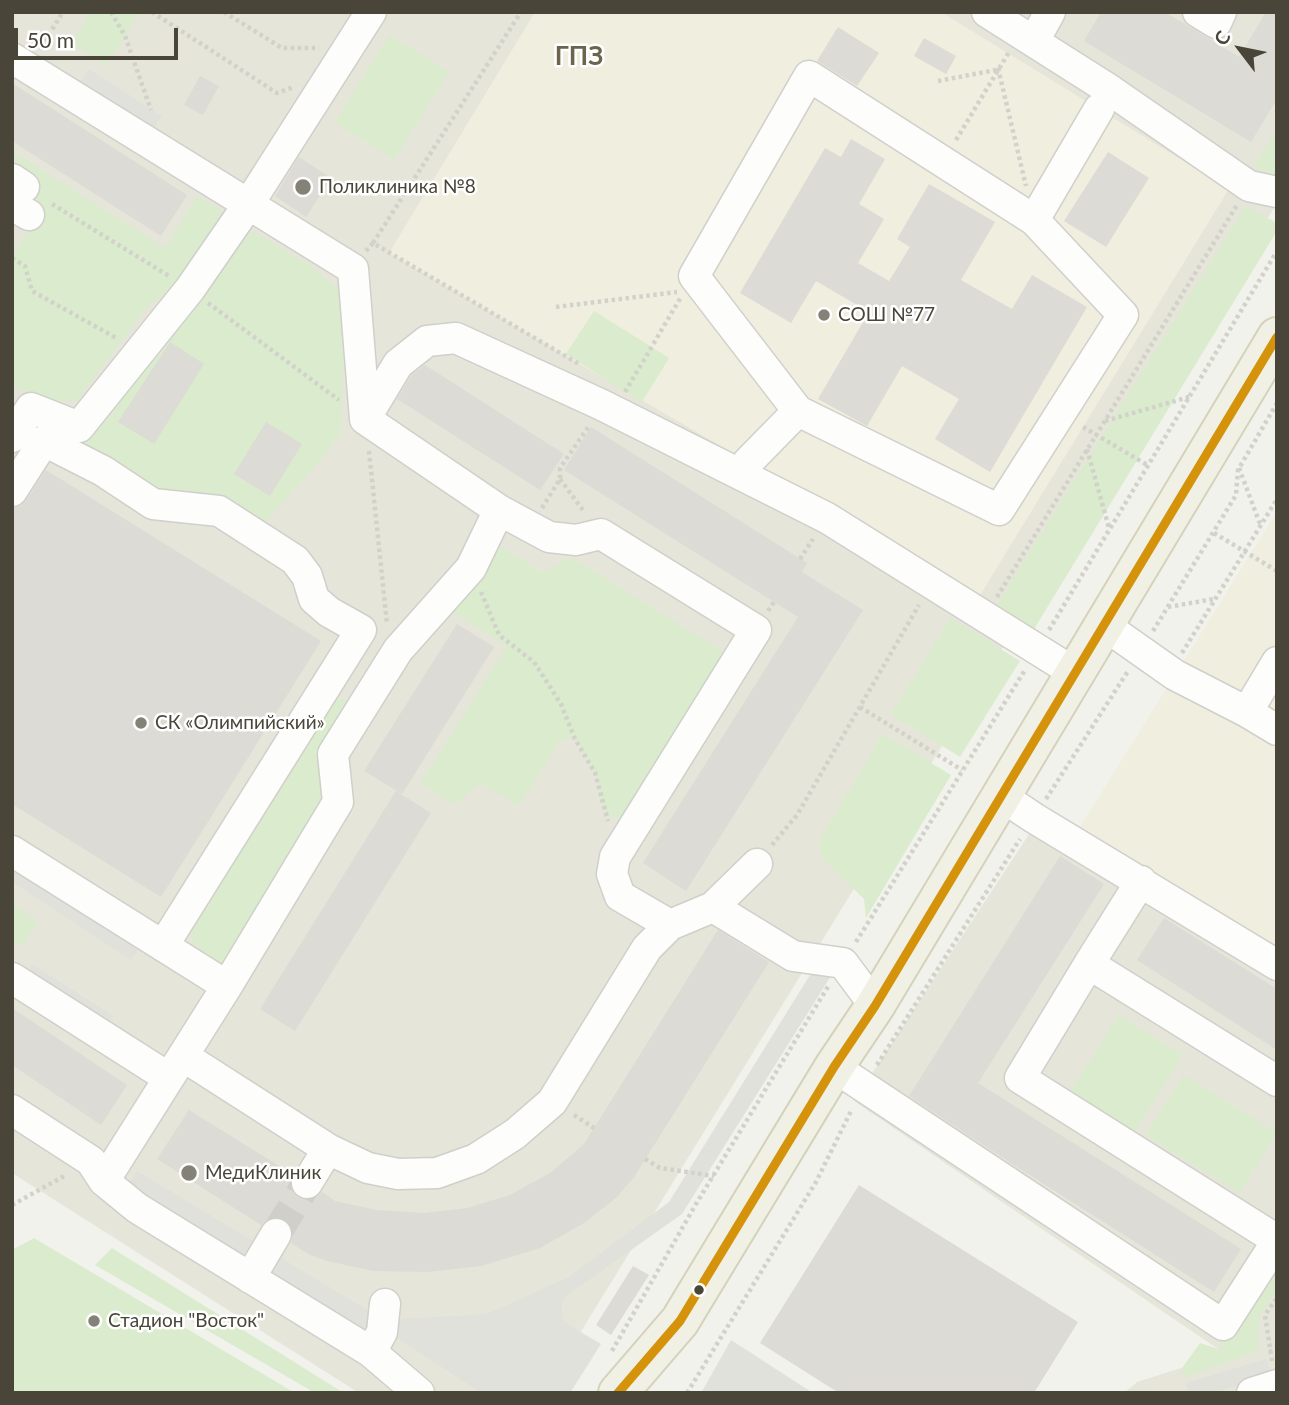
<!DOCTYPE html>
<html>
<head>
<meta charset="utf-8">
<style>
	body { margin:0 }
	#map { position:relative; width:1289px; height:1405px; overflow:hidden; background:#f2f2ed; font-family:Lato,sans-serif }
	canvas { display:block }
	.frame { position:absolute; inset:0; border:14px solid #494538; pointer-events:none }
	.north { position:absolute; left:1205px; top:14px; width:70px; height:70px; -webkit-text-stroke:5px #fff; paint-order:stroke; rotate:302deg; font-size:19px; font-weight:700; line-height:28px; text-align:center; color:#494538 }
	.north::after { content:''; display:block; margin:auto; width:24px; height:32px; background:#494538; clip-path:polygon(50% 0,100% 100%,50% 72%,0 100%) }
	.scale { position:absolute; left:14px; top:28px; width:164px; height:32px; box-sizing:border-box; border:4px solid #494538; border-top:0; padding-left:9px; font-size:21px; line-height:24px; white-space:nowrap; color:#494538; -webkit-text-stroke:5px #fff; paint-order:stroke }
</style>
</head>
<body>
<div id="map">
<canvas width="1289" height="1405"></canvas>
<div class="frame"></div>
<div class="north">С</div>
<div class="scale">50 m</div>
</div>
<script>
const c = document.querySelector('canvas').getContext('2d');
c.lineJoin = 'round';
function fill(path, color) {
  c.fillStyle = color;
  c.fill(path, 'evenodd');
}
function toPath(rows) {
  const path = new Path2D();
  for (const r of rows) {
    path.moveTo(r[0], r[1]);
    for (let i = 2; i < r.length; i += 2) path.lineTo(r[i], r[i + 1]);
  }
  return path;
}
function stroke(path, color, width, dash) {
  c.strokeStyle = color;
  c.lineWidth = width;
  c.lineCap = dash ? 'butt' : 'round';
  c.setLineDash(dash || []);
  c.stroke(path);
}
function label(font, color, halo, rows, align = 'center') {
  c.font = font + ' Lato,sans-serif';
  c.lineWidth = 5;
  c.setLineDash([]);
  c.textBaseline = 'middle';
  c.strokeStyle = halo;
  c.fillStyle = color;
  for (const [text, x, y, turn = 0] of rows) {
    c.save();
    c.translate(x, y);
    c.rotate((+turn || 0) * Math.PI / 180);
    c.textAlign = isNaN(turn) ? turn : align;
    if (halo) c.strokeText(text, 0, 0);
    c.fillText(text, 0, 0);
    c.restore();
  }
}
const residential = toPath([
	[12,12,1277,12,1277,203,543,1393,359,1393,12,1173],
	[1037,822,1277,961,1277,1393,1124,1393,1137,1382,1203,1361,1218,1349,854,1101]
]);
const education = toPath([
	[535,12,941,12,1229,189,977,600,748,462,389,253],
	[1277,512,1277,961,1073,838]
]);
const green = toPath([
	[91,12,139,12,107,66,71,44],
	[390,35,449,72,394,160,335,122],
	[1277,131,1277,180,1254,166],
	[12,151,165,248,198,196,228,215,190,274,146,308,78,399,45,405,12,385,12,256,43,211,12,191],
	[1246,206,1277,223,1277,231,1031,634,993,611],
	[252,231,305,262,346,296,341,433,308,475,259,528,155,498,70,449],
	[594,311,669,358,642,402,566,354],
	[495,543,543,573,571,557,725,653,620,821,604,811,595,773,575,739,560,740,519,806,481,783,454,804,421,783,507,646,452,612],
	[951,618,1020,661,960,757,891,714],
	[343,698,350,704,329,795,221,970,196,945,189,932,310,730,333,702],
	[883,734,951,775,866,918,864,899,822,858,819,841],
	[12,904,38,921,22,946,12,940],
	[1119,1015,1183,1055,1131,1137,1067,1097],
	[1184,1075,1277,1133,1239,1193,1146,1135],
	[34,1238,295,1393,12,1393,12,1250],
	[112,1248,344,1393,315,1393,95,1265],
	[1277,1256,1277,1290,1260,1314,1258,1351,1185,1377,1182,1368,1200,1343,1218,1349]
]);
const parking = toPath([
	[89,69,162,116,152,131,79,83],
	[12,864,140,948,131,960,12,882],
	[818,962,834,971,682,1214,566,1296,561,1306,563,1319,572,1327,601,1344,570,1393,482,1393,383,1329,377,1337,129,1185,137,1171,384,1320,487,1314,569,1277,669,1202],
	[32,964,113,1016,104,1029,24,978],
	[731,1340,813,1393,701,1393],
	[1266,1359,1271,1375,1214,1393,1189,1393,1186,1383]
]);
const building = toPath([
	[1101,12,1165,12,1239,57,1266,12,1277,12,1277,99,1251,142,1084,41],
	[838,27,879,53,857,86,817,61],
	[924,38,956,56,946,74,914,56],
	[200,76,219,86,203,115,184,105],
	[12,83,187,195,161,236,12,141],
	[851,139,885,159,859,204,884,219,858,263,889,281,910,247,897,239,929,184,995,222,961,280,1012,309,1032,275,1087,307,990,472,935,439,959,399,902,366,867,426,818,399,869,312,816,281,791,323,740,293,825,148,841,157],
	[1108,152,1149,178,1106,247,1064,221],
	[299,157,331,178,306,217,275,196],
	[170,342,204,364,154,444,118,422],
	[425,365,564,454,540,490,397,399,411,376],
	[266,422,302,444,270,496,234,474],
	[591,427,807,563,802,572,863,610,686,891,643,863,798,617,564,470],
	[46,470,321,641,161,897,12,804,12,508,21,506,26,501],
	[457,624,494,647,402,794,364,771],
	[396,791,431,813,295,1031,260,1009],
	[1060,856,1104,884,978,1083,1241,1249,1214,1292,1017,1167,909,1096],
	[1164,918,1277,989,1277,1050,1137,960],
	[718,930,769,962,634,1177,617,1197,584,1223,540,1248,481,1266,427,1272,373,1271,327,1261,308,1254,291,1243,293,1234,291,1226,285,1219,276,1217,267,1219,261,1225,157,1159,189,1110,292,1174,290,1182,291,1191,297,1197,306,1200,315,1199,322,1192,335,1201,377,1210,424,1213,467,1208,510,1195,550,1173,584,1144],
	[12,1008,127,1085,101,1125,12,1065],
	[859,1185,1078,1322,1034,1393,839,1393,760,1343],
	[633,1266,649,1275,611,1335,596,1325]
]);
const minorTunnel = toPath([
	[276,1234,307,1183]
]);
const path = toPath([
	[111,12,125,36,151,110],
	[152,12,277,93,294,87],
	[224,12,282,48,319,48],
	[41,47,63,12],
	[998,68,1026,186],
	[938,81,996,70],
	[956,140,1009,52],
	[52,204,169,276],
	[373,243,521,12],
	[366,251,373,243,579,364],
	[12,258,25,266,32,291,118,339],
	[208,303,339,400],
	[556,307,677,292],
	[625,392,681,297],
	[1105,421,1189,397],
	[1083,427,1149,466],
	[1087,449,1109,528],
	[369,451,387,624],
	[1239,468,1260,524],
	[560,479,585,513],
	[542,508,560,479,560,468,589,426],
	[1214,533,1277,571],
	[800,559,813,539],
	[481,592,499,635,534,662,561,704,575,739,595,773,608,821],
	[997,597,1237,205],
	[1168,607,1214,599],
	[768,611,774,602],
	[1049,630,1277,251],
	[1153,631,1236,495,1238,470,1277,403],
	[1182,653,1277,499],
	[860,707,962,770],
	[1046,799,1128,671],
	[772,845,797,815,919,605],
	[856,942,1025,670],
	[877,1065,1020,839],
	[574,1115,594,1128],
	[645,1159,660,1168,714,1176],
	[12,1205,66,1175],
	[612,1351,696,1204,829,985],
	[1269,1352,1277,1349],
	[1272,1361,1265,1315,1277,1298],
	[687,1393,816,1182,852,1109]
]);
const minor = toPath([
	[987,12,1110,90,1249,186,1277,192],
	[1198,12,1216,23,1221,12],
	[1034,41,1050,12],
	[12,58,353,269,365,419],
	[12,179,24,187],
	[12,205,29,215],
	[798,411,694,276,809,76,1034,220],
	[365,419,499,510,549,537,576,540,601,534,756,630,615,857,612,874,620,896,670,925,713,907,793,956,843,963,875,1006],
	[365,419,398,364,427,341,456,338,602,405,827,518,1075,673],
	[12,437,31,408,79,427,190,289,248,205,371,12],
	[741,474,748,462,798,411,999,510,1123,315,1034,220,1099,109],
	[12,491,44,441,103,471,153,504,219,511,295,560,307,576,314,599,329,612,361,630,163,946],
	[1104,625,1175,675,1247,712,1277,730],
	[1247,712,1277,662],
	[1001,796,1034,818,1277,965],
	[12,851,227,986],
	[1141,881,1089,964,1277,1081],
	[713,907,757,864],
	[1089,964,1020,1078,1277,1240],
	[12,978,169,1078],
	[183,1056,328,1149,368,1168,398,1174,437,1173,476,1159,515,1134,552,1102,647,948,670,925],
	[834,1067,1223,1325,1277,1241],
	[12,1110,91,1161,104,1181,137,1208,371,1352,419,1393],
	[104,1181,227,986,338,802,333,754,398,650,471,568,499,510],
	[307,1183,328,1149],
	[250,1278,276,1234],
	[371,1352,382,1332,385,1304],
	[1252,1393,1277,1385]
]);
const major = toPath([
	[618,1393,680,1321,692,1301,834,1067,875,1006,1277,337]
]);
const bus1 = toPath([
	[618,1393,680,1321,834,1067,875,1006,1277,337]
]);
const markers = [
	[303,187,9,"#848277"],
	[824,315,7,"#848277"],
	[141,723,7,"#848277"],
	[189,1173,9,"#848277"],
	[699,1290,6,"#494538"],
	[94,1321,7,"#848277"]
];
const poiNames = [
	["Поликлиника №8",319,187],
	["СОШ №77",838,315],
	["СК «Олимпийский»",155,723],
	["МедиКлиник",205,1173],
	["Стадион \"Восток\"",108,1321]
];
const districtNames = [
	["ГПЗ",579,57]
];
fill(residential, '#e5e5da');
fill(education, '#efeedf');
fill(green, '#daeccd');
fill(parking, '#e1e1dc');
fill(building, '#dcdbd5');
stroke(minorTunnel, '#d0cfc9', 30, [30, 15]);
stroke(minor, '#d0cfca', 33);
stroke(major, '#d4d2ba', 42);
stroke(path, '#d2d2cb', 4.5, [3.5, 3.5]);
stroke(minor, '#fdfdfc', 30);
stroke(major, '#f1f0e5', 38);
stroke(bus1, '#d4930b', 9);
for (const [x, y, r, color] of markers) {
  const dot = new Path2D();
  dot.arc(x, y, r, 0, 2 * Math.PI);
  c.fillStyle = color;
  c.fill(dot);
  stroke(dot, '#fff', 2.5);
}
label('19px', '#494538', '#fff', poiNames, 'left');
label('bold 26px', '#6b654f', '#fff', districtNames);
</script>
</body>
</html>
